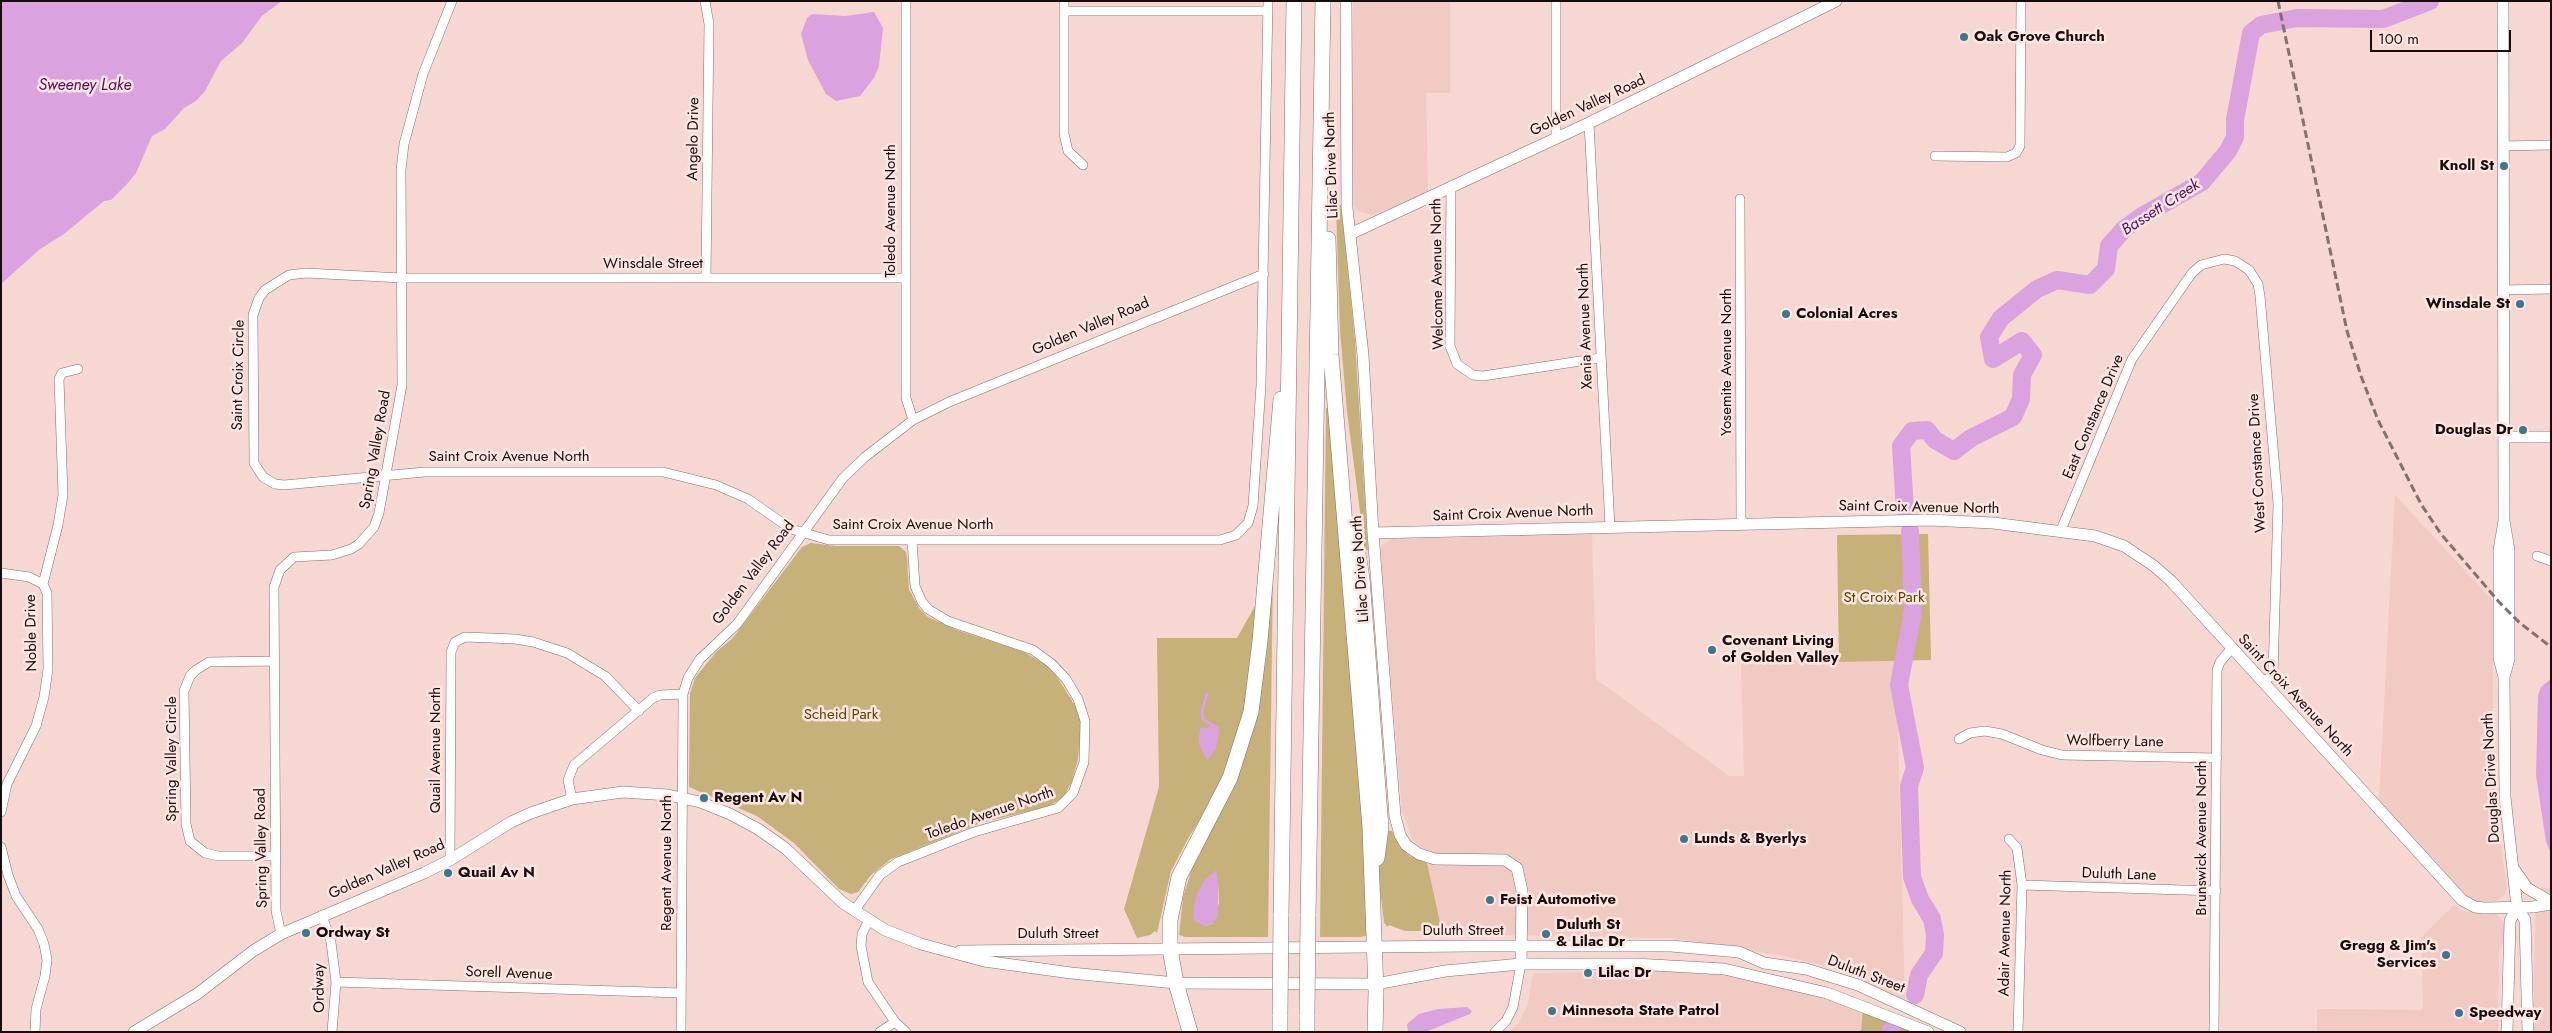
<!DOCTYPE html>
<html>
<head>
<meta charset="utf-8">
<style>
	body { margin:0 }
	#map { position:relative; width:2552px; height:1033px; overflow:hidden; background:#f6d7d2; font-family:Jost,sans-serif }
	canvas { display:block }
	.frame { position:absolute; inset:0; border:2px solid #170d0c; pointer-events:none }
	.scale { position:absolute; left:2370px; top:30px; width:141px; height:22px; box-sizing:border-box; border:2px solid #170d0c; border-top:0; padding-left:6px; font-size:15px; line-height:18px; white-space:nowrap; color:#170d0c; -webkit-text-stroke:4px #ffe6e2; paint-order:stroke }
</style>
</head>
<body>
<div id="map">
<canvas width="2552" height="1033"></canvas>
<div class="frame"></div>
<div class="scale">100 m</div>
</div>
<script>
const c = document.querySelector('canvas').getContext('2d');
c.lineJoin = 'round';
function fill(path, color) {
  c.fillStyle = color;
  c.fill(path, 'evenodd');
}
function toPath(rows) {
  const path = new Path2D();
  for (const r of rows) {
    path.moveTo(r[0], r[1]);
    for (let i = 2; i < r.length; i += 2) path.lineTo(r[i], r[i + 1]);
  }
  return path;
}
function stroke(path, color, width, dash) {
  c.strokeStyle = color;
  c.lineWidth = width;
  c.lineCap = dash ? 'butt' : 'round';
  c.setLineDash(dash || []);
  c.stroke(path);
}
function label(font, color, halo, rows, align = 'center') {
  c.font = font + ' Jost,sans-serif';
  c.lineWidth = 5;
  c.setLineDash([]);
  c.textBaseline = 'middle';
  c.strokeStyle = halo;
  c.fillStyle = color;
  for (const [text, x, y, turn = 0] of rows) {
    c.save();
    c.translate(x, y);
    c.rotate((+turn || 0) * Math.PI / 180);
    c.textAlign = isNaN(turn) ? turn : align;
    if (halo) c.strokeText(text, 0, 0);
    c.fillText(text, 0, 0);
    c.restore();
  }
}
const built = toPath([
	[1353,1,1450,1,1450,93,1426,93,1428,193,1373,215,1358,211,1352,204],
	[2395,495,2493,601,2493,762,2497,819,2507,888,2505,894,2496,901,2477,902,2467,897,2379,801],
	[1592,534,1596,679,1729,776,1744,776,1741,661,1896,660,1905,999,1832,968,1784,956,1672,938,1443,934,1424,850,1412,839,1402,811,1380,550,1383,544,1393,539],
	[2536,888,2551,888,2551,1032,2533,1032],
	[2454,905,2464,912,2495,913,2507,925,2499,954,2498,1032,2317,1032,2317,1009,2423,1010,2421,938],
	[1682,970,1751,979,1863,1008,1861,1032,1510,1032,1519,1022,1528,1004,1532,978,1535,973]
]);
const green = toPath([
	[1336,205,1341,205,1355,341,1368,550,1365,550,1347,411,1340,331],
	[1326,408,1331,409,1366,868,1366,936,1359,937,1320,937],
	[1928,534,1931,660,1839,662,1837,535],
	[811,543,836,546,899,546,906,552,907,557,909,589,919,608,928,617,957,630,1024,652,1046,665,1057,677,1076,707,1081,723,1078,759,1072,781,1064,797,1049,806,981,823,891,859,871,875,858,892,851,894,839,889,794,843,757,816,689,787,690,693,695,678,717,651,732,639,802,547],
	[1273,573,1268,937,1185,937,1179,935,1183,897,1193,865,1226,798],
	[1218,883,1219,903,1213,923,1205,926,1202,923],
	[1255,606,1258,606,1251,686,1237,746,1209,805,1189,837,1171,871,1157,933,1155,931,1150,935,1137,938,1124,909,1159,787,1157,638,1237,638],
	[1387,831,1392,831,1400,847,1410,856,1427,863,1442,931,1405,931,1389,925,1387,927,1384,922,1378,874],
	[1863,1008,1914,1032,1861,1032]
]);
const water = toPath([
	[1,1,282,1,262,16,242,43,221,61,205,91,196,101,184,108,165,129,152,136,136,173,128,183,111,200,104,201,64,234,40,249,1,284],
	[874,12,883,28,879,66,874,78,860,96,836,101,826,94,808,60,801,34,807,18,812,14,845,16],
	[2551,679,2551,853,2546,842,2536,775,2538,695,2541,687],
	[1211,722,1218,727,1219,732,1216,748,1208,760,1206,759,1199,744,1199,736,1201,727,1208,728],
	[1216,870,1218,883,1218,916,1213,923,1205,926,1193,920,1195,899,1203,882],
	[1467,1007,1472,1011,1470,1014,1428,1031,1408,1032,1407,1024,1419,1014,1438,1009]
]);
const stream = toPath([
	[1207,694,1202,712,1203,719,1209,723]
]);
const river = toPath([
	[1905,510,1901,446,1912,431,1927,430,1935,440,1954,451,1971,438,2013,417,2021,399,2022,375,2033,355,2022,341,1993,359,1989,337,2001,318,2037,289,2057,280,2090,285,2106,269,2109,246,2124,229,2142,216,2202,182,2228,151,2235,137,2235,120,2251,33,2261,25,2297,18,2383,19,2430,1],
	[1910,531,1913,611,1899,685,1915,768,1909,786,1912,877,1920,899,1932,919,1935,935,1934,953,1919,975,1915,995],
	[1891,1032,1891,1030]
]);
const street = toPath([
	[705,1,709,24,706,277],
	[906,1,906,398,913,420],
	[1064,1,1064,134,1068,151,1083,165],
	[1064,11,1268,11],
	[1589,123,1610,527],
	[1556,138,1556,1],
	[2503,146,2551,145],
	[1935,156,2007,157,2016,153,2020,146,2021,1],
	[1451,186,1450,346,1457,364,1473,375,1483,376,1600,358],
	[1740,199,1741,524],
	[905,278,402,278,306,273,289,275,265,290,259,298,253,315,254,463,263,477,275,484,284,485,425,472,663,472,716,485,748,499,791,529,829,540,1220,540,1236,535,1248,523,1253,506,1261,385,1268,1],
	[2504,290,2551,289],
	[2061,530,2132,359,2192,273,2201,265,2224,259,2235,261,2249,270,2258,284,2260,296,2278,504,2273,674,2263,683],
	[2537,556,2551,561],
	[1,573,29,577,43,584],
	[274,661,209,662,196,670,190,676,184,691,186,824,190,841,205,853,218,856,275,856],
	[1959,739,1970,733,1985,731,2002,734,2042,750,2062,755,2217,758],
	[572,799,568,780,574,765,653,698,660,695,683,694,688,678,700,659,737,624,843,478,865,457,913,420,949,402,1264,274],
	[1,812,7,784,36,726,44,697,48,669,47,593,43,584,58,525,63,495,59,379,62,373,78,369],
	[2009,839,2017,848,2022,885,2018,1032],
	[1,847,8,875,16,896,38,929,44,944,47,960,45,976,36,1009,35,1032],
	[450,860,451,652,455,642,465,637,515,639,533,642,567,653,605,676,639,711],
	[2022,885,2216,891],
	[854,911,880,875,898,862,974,832,1058,808,1073,793,1084,762,1085,721,1078,699,1066,679,1052,664,1033,650,948,621,928,609,922,602,915,586,912,540],
	[322,915,331,942,336,982,332,1032],
	[869,920,862,934,861,946,868,982,895,1022,906,1032],
	[281,934,276,911,274,587,280,570,294,557,332,555,351,549,359,544,374,527,379,513,402,385,401,170,404,144,423,74,452,1],
	[336,982,681,993],
	[681,1032,683,694],
	[880,1032,895,1022],
	[1495,1032,1506,1021,1513,1007,1521,964],
	[2214,1032,2217,670,2220,662,2231,649]
]);
const secondary = toPath([
	[1346,1,1347,208,1363,355,1373,533,1395,816,1400,835,1406,845,1419,854,1435,859,1505,860,1517,868,1522,891,1521,964],
	[2503,1,2504,521,2509,550,2509,659,2504,677,2499,658,2499,550,2504,521],
	[1350,234,1589,123,1836,1],
	[2504,437,2551,437],
	[1373,533,1929,520,1993,523,2095,536,2124,546,2154,566,2171,581,2462,900,2475,907,2484,908,2533,907,2551,904],
	[2504,677,2505,797,2517,907,2525,920,2528,1032],
	[2514,869,2527,888,2551,902],
	[960,951,1470,946,1671,946,1739,952,1764,963,1806,969,1858,985,1960,1032],
	[134,1032,197,994,253,951,281,934,424,873,450,860,511,822,531,813,572,799,623,792,668,795,700,802,730,814,758,829,785,848,843,903,885,930,921,944,984,961,1071,973,1176,983,1376,984,1445,971,1521,964,1635,964,1724,969,1827,993,1928,1032],
	[2507,1032,2510,921,2517,907]
]);
const highway = toPath([
	[1328,239,1331,355,1370,828,1376,992,1375,1032],
	[1355,537,1362,578,1381,828,1377,858],
	[1281,916,1294,1],
	[1308,916,1323,1],
	[1190,1032,1176,983,1170,949,1170,920,1179,877,1230,778,1251,712,1260,641,1281,399],
	[1280,1032,1280,1015],
	[1307,1032,1307,1015]
]);
const rail = toPath([
	[2278,1,2347,331,2361,376,2378,420,2421,504,2441,534,2499,602,2520,623,2551,647]
]);
const highwayBridge = toPath([
	[1280,1015,1281,916],
	[1307,1015,1308,916]
]);
const markers = [
	[1964,37,5,"#3c768f"],
	[2504,166,5,"#3c768f"],
	[2520,304,5,"#3c768f"],
	[1786,314,5,"#3c768f"],
	[2523,430,5,"#3c768f"],
	[1712,650,5,"#3c768f"],
	[704,798,5,"#3c768f"],
	[1684,839,5,"#3c768f"],
	[448,873,5,"#3c768f"],
	[1490,900,5,"#3c768f"],
	[306,933,5,"#3c768f"],
	[1546,934,5,"#3c768f"],
	[2446,955,5,"#3c768f"],
	[1588,973,5,"#3c768f"],
	[1552,1011,5,"#3c768f"],
	[2459,1013,5,"#3c768f"]
];
const poiNames = [
	["Oak Grove Church",1974,37],
	["Knoll St",2494,166,"right"],
	["Winsdale St",2510,304,"right"],
	["Colonial Acres",1796,314],
	["Douglas Dr",2513,430,"right"],
	["Covenant Living",1722,641],
	["of Golden Valley",1722,658],
	["Regent Av N",714,798],
	["Lunds & Byerlys",1694,839],
	["Quail Av N",458,873],
	["Feist Automotive",1500,900],
	["Duluth St",1556,925],
	["& Lilac Dr",1556,942],
	["Ordway St",316,933],
	["Gregg & Jim's",2436,946,"right"],
	["Services",2436,963,"right"],
	["Lilac Dr",1598,973],
	["Minnesota State Patrol",1562,1011],
	["Speedway",2469,1013]
];
const streetNames = [
	["Golden Valley Road",1588,106,-25],
	["Angelo Drive",694,139,-89],
	["Lilac Drive North",1332,165,-92],
	["Toledo Avenue North",891,211,-90],
	["Winsdale Street",653,264],
	["Welcome Avenue North",1438,274,-91],
	["Xenia Avenue North",1586,326,-92],
	["Golden Valley Road",1091,327,-23],
	["Yosemite Avenue North",1727,362,-90],
	["Saint Croix Circle",239,375,-89],
	["East Constance Drive",2094,417,-67],
	["Spring Valley Road",376,450,-80],
	["Saint Croix Avenue North",509,457],
	["West Constance Drive",2258,463,-93],
	["Saint Croix Avenue North",1919,508,1],
	["Saint Croix Avenue North",1513,514,-2],
	["Saint Croix Avenue North",913,525],
	["Lilac Drive North",1361,569,-94],
	["Golden Valley Road",754,573,-53],
	["Noble Drive",32,633,-91],
	["Saint Croix Avenue North",2295,696,47],
	["Wolfberry Lane",2115,742,1],
	["Quail Avenue North",436,750,-90],
	["Spring Valley Circle",172,759,-90],
	["Douglas Drive North",2492,778,-93],
	["Toledo Avenue North",990,814,-19],
	["Brunswick Avenue North",2202,838,-90],
	["Spring Valley Road",262,848,-91],
	["Regent Avenue North",667,863,-90],
	["Golden Valley Road",387,870,-24],
	["Duluth Lane",2119,875,2],
	["Duluth Street",1463,931],
	["Adair Avenue North",2006,933,-89],
	["Duluth Street",1058,934],
	["Sorell Avenue",509,974,2],
	["Duluth Street",1866,975,21],
	["Ordway",320,988,-91]
];
const parkNames = [
	["St Croix Park",1884,598],
	["Scheid Park",841,715]
];
const waterNames = [
	["Sweeney Lake",85,86],
	["Bassett Creek",2161,208,-33]
];
fill(built, '#f1cac4');
fill(green, '#c5b179');
fill(water, '#dba2e0');
stroke(stream, '#dba2e0', 3);
stroke(river, '#dba2e0', 18);
stroke(street, '#886d69', 10);
stroke(secondary, '#886d69', 12);
stroke(highway, '#886d69', 16);
stroke(street, '#fff', 9);
stroke(secondary, '#fff', 11);
stroke(highway, '#fff', 15);
stroke(rail, '#84706d', 3, [8, 4]);
stroke(highwayBridge, '#886d69', 16, []);
stroke(highwayBridge, '#fff', 15);
for (const [x, y, r, color] of markers) {
  const dot = new Path2D();
  dot.arc(x, y, r, 0, 2 * Math.PI);
  c.fillStyle = color;
  c.fill(dot);
  stroke(dot, '#ffe6e2', 2);
}
label('bold 15px', '#170d0c', '#ffe6e2', poiNames, 'left');
label('15px', '#170d0c', '#ffe6e2', streetNames);
label('15px', '#564400', '#ffe6e2', parkNames);
label('italic 16px', '#540f5b', '#ffe6e2', waterNames);
</script>
</body>
</html>
